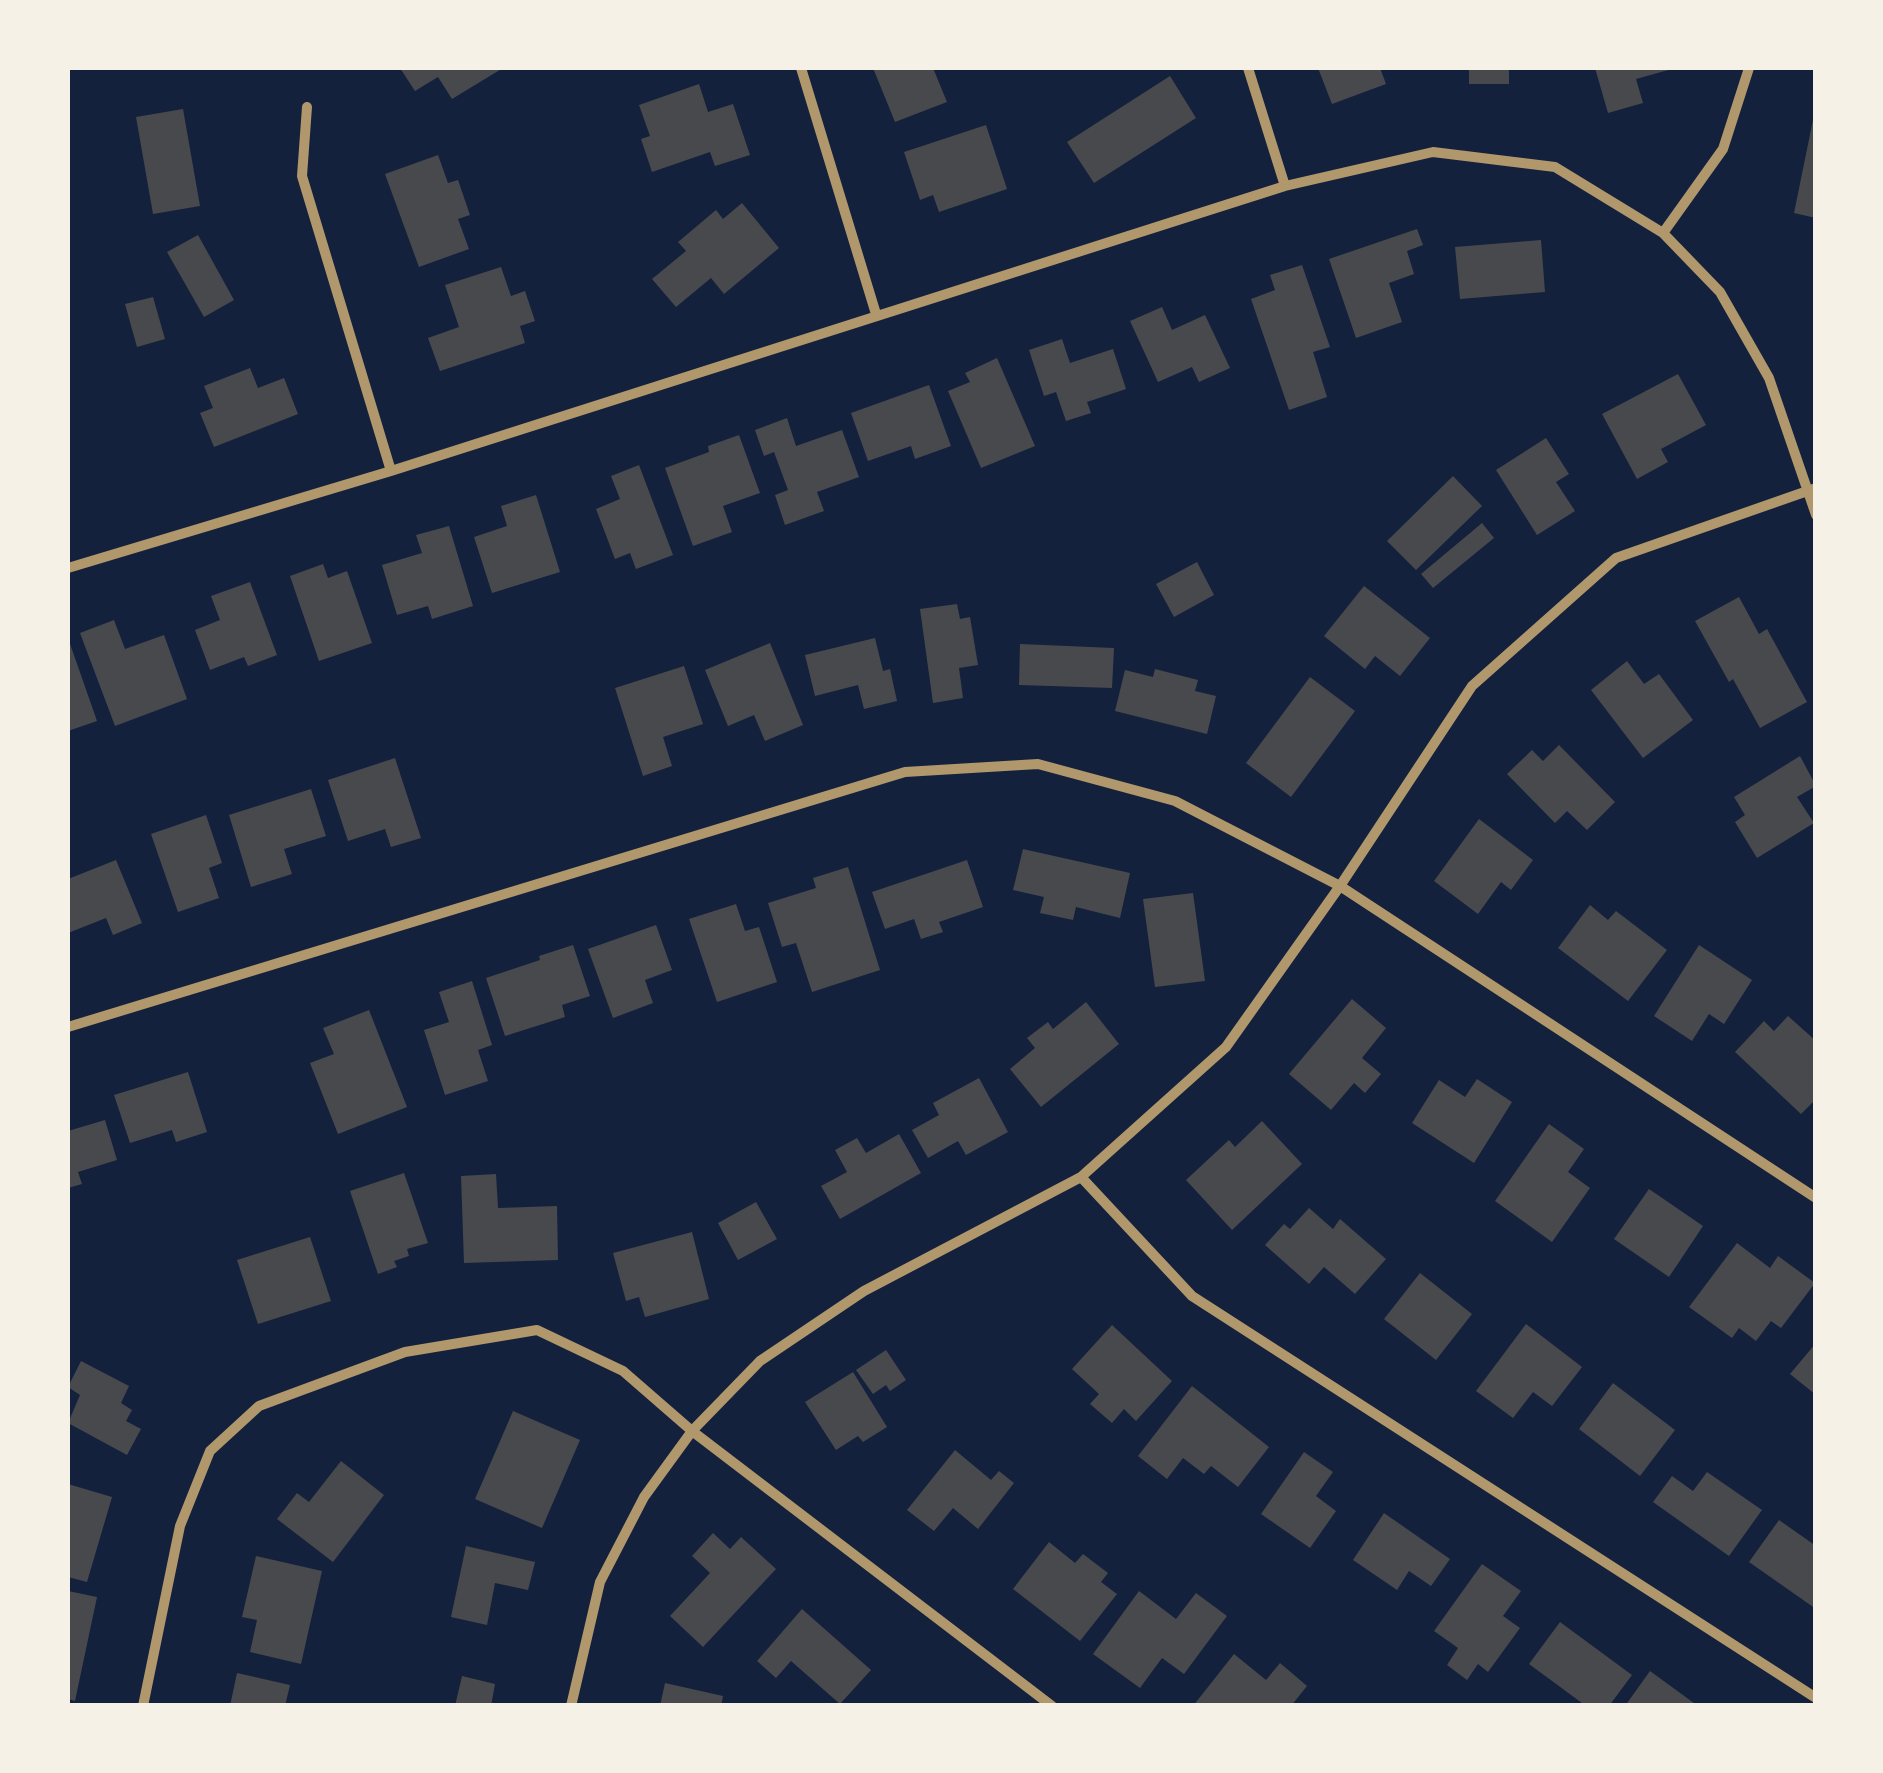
<!DOCTYPE html>
<html>
<head>
<meta charset="utf-8">
<style>
	body { margin:0 }
	#map { position:relative; width:1883px; height:1773px; overflow:hidden; background:#14213d; font-family:Georgia,serif }
	canvas { display:block }
	.frame { position:absolute; inset:0; border:70px solid #f6f1e7; pointer-events:none }
</style>
</head>
<body>
<div id="map">
<canvas width="1883" height="1773"></canvas>
<div class="frame"></div>
</div>
<script>
const c = document.querySelector('canvas').getContext('2d');
c.lineJoin = 'round';
function fill(path, color) {
  c.fillStyle = color;
  c.fill(path, 'evenodd');
}
function toPath(rows) {
  const path = new Path2D();
  for (const r of rows) {
    path.moveTo(r[0], r[1]);
    for (let i = 2; i < r.length; i += 2) path.lineTo(r[i], r[i + 1]);
  }
  return path;
}
function stroke(path, color, width, dash) {
  c.strokeStyle = color;
  c.lineWidth = width;
  c.lineCap = dash ? 'butt' : 'round';
  c.setLineDash(dash || []);
  c.stroke(path);
}
const building = toPath([
	[400,68,503,68,452,99,438,77,415,91],
	[873,68,933,68,947,102,895,122],
	[1318,68,1380,68,1386,84,1332,104],
	[1469,68,1509,68,1509,84,1469,84],
	[1595,68,1672,68,1672,69,1636,79,1643,103,1608,113],
	[1170,76,1196,118,1094,183,1067,142],
	[699,84,708,112,733,104,750,155,715,166,710,152,652,172,641,139,650,136,639,105],
	[183,109,200,206,153,214,136,117],
	[1814,115,1816,116,1816,218,1794,213],
	[986,125,1007,189,939,212,933,195,920,200,904,152],
	[438,155,448,183,458,180,470,215,458,219,469,249,419,267,385,174],
	[742,203,779,248,724,294,711,278,676,307,652,279,686,251,678,242,716,210,723,219],
	[1417,229,1423,245,1407,251,1414,274,1389,283,1402,322,1356,338,1329,259],
	[198,235,234,300,204,317,167,252],
	[1541,240,1545,292,1460,299,1455,247],
	[1302,265,1330,347,1313,352,1327,397,1289,410,1251,299,1275,290,1270,275],
	[501,267,511,296,525,291,535,321,520,326,525,343,440,371,428,338,459,327,445,285],
	[153,297,165,339,137,347,125,304],
	[1162,307,1172,330,1205,315,1230,368,1199,382,1192,367,1158,382,1130,321],
	[1062,339,1070,363,1113,349,1126,389,1087,402,1091,413,1066,421,1056,392,1044,396,1029,350],
	[997,358,1035,446,981,468,948,391,970,382,965,373],
	[250,368,258,388,284,378,298,414,214,447,200,413,213,408,204,386],
	[1678,374,1706,425,1661,449,1668,462,1637,479,1602,414],
	[929,385,951,446,915,459,911,446,868,461,851,413],
	[787,418,796,446,842,430,859,477,817,492,824,511,785,525,775,495,788,490,774,452,764,456,755,430],
	[739,435,760,493,723,506,732,532,693,546,665,468,709,452,708,446],
	[1546,438,1569,474,1556,482,1575,511,1537,535,1496,470],
	[639,465,673,555,636,569,630,553,615,559,596,509,620,499,611,476],
	[1453,476,1482,506,1416,570,1387,541],
	[536,495,560,572,492,593,474,537,507,526,501,506],
	[1482,523,1494,538,1433,588,1421,574],
	[449,526,473,606,432,619,428,606,397,615,382,565,422,553,416,535],
	[1197,562,1214,595,1174,617,1156,584],
	[323,564,328,578,347,571,372,643,319,661,290,576],
	[250,582,277,655,248,666,244,657,210,670,195,630,220,620,211,596],
	[1364,586,1430,638,1400,676,1375,656,1365,669,1324,636],
	[1739,597,1759,634,1767,629,1807,702,1760,728,1733,679,1729,682,1695,621],
	[957,604,960,619,970,617,978,665,959,668,963,698,933,703,920,609],
	[114,620,125,649,164,635,187,699,115,726,80,633],
	[68,638,97,721,68,731],
	[875,638,883,671,890,669,897,701,864,709,858,685,815,696,805,655],
	[770,643,803,725,765,741,754,715,728,726,705,670],
	[1020,644,1114,648,1112,688,1019,685],
	[1627,661,1644,684,1659,674,1693,720,1643,758,1591,690],
	[684,666,703,724,663,737,672,766,643,776,615,688],
	[1155,669,1198,680,1195,691,1216,696,1207,734,1115,711,1125,670,1153,677],
	[1310,677,1355,711,1291,797,1246,763],
	[1559,745,1615,802,1587,830,1567,811,1555,823,1507,774,1532,750,1543,761],
	[1800,756,1816,786,1797,797,1814,823,1757,858,1735,822,1745,815,1734,797],
	[395,758,421,838,391,847,385,829,348,841,328,780],
	[311,789,326,836,284,849,292,874,251,887,229,815],
	[206,815,222,863,209,868,219,898,178,912,151,834],
	[1479,819,1533,860,1511,890,1501,882,1478,914,1434,881],
	[1023,849,1130,873,1120,918,1076,907,1073,920,1040,913,1044,897,1013,890],
	[116,860,142,923,113,935,106,918,68,933,68,879],
	[967,860,983,907,939,922,943,932,921,939,914,919,885,929,872,892],
	[848,867,880,970,812,992,796,943,782,947,768,903,816,888,813,878],
	[1193,893,1205,981,1155,987,1143,899],
	[736,904,745,931,759,927,777,982,717,1002,689,919],
	[1590,905,1608,920,1616,911,1667,950,1628,1001,1558,948],
	[656,925,672,970,645,980,653,1003,613,1018,588,949],
	[573,945,590,996,562,1005,565,1017,505,1036,486,978,540,960,539,956],
	[1699,945,1752,980,1724,1024,1709,1014,1692,1041,1654,1016],
	[472,981,492,1045,478,1050,488,1081,445,1095,424,1030,449,1022,439,992],
	[1352,999,1386,1028,1362,1058,1381,1074,1365,1093,1354,1083,1331,1110,1289,1074],
	[1086,1002,1119,1044,1041,1107,1010,1069,1035,1048,1027,1038,1048,1022,1053,1029],
	[369,1010,407,1107,338,1134,310,1063,334,1054,323,1028],
	[1788,1016,1816,1041,1816,1099,1801,1114,1735,1052,1764,1021,1774,1031],
	[188,1072,207,1132,176,1142,172,1130,130,1143,114,1095],
	[979,1078,1008,1132,966,1155,958,1141,928,1158,912,1130,939,1115,933,1103],
	[1477,1079,1512,1102,1474,1163,1412,1123,1439,1080,1465,1097],
	[105,1120,117,1160,78,1172,82,1184,68,1188,68,1131],
	[1262,1121,1302,1164,1232,1230,1186,1180,1229,1140,1235,1147],
	[1549,1124,1584,1149,1568,1172,1590,1188,1552,1242,1495,1201],
	[899,1134,921,1173,840,1219,821,1186,847,1172,835,1150,857,1138,866,1153],
	[404,1173,428,1243,407,1249,409,1256,394,1261,397,1267,378,1274,350,1191],
	[496,1174,498,1208,557,1206,558,1260,464,1263,461,1176],
	[1649,1189,1703,1226,1669,1277,1614,1239],
	[756,1202,777,1239,738,1260,718,1223],
	[1309,1208,1333,1229,1340,1219,1386,1259,1355,1294,1324,1267,1309,1284,1265,1245,1284,1224,1290,1229],
	[692,1232,709,1299,645,1317,639,1297,626,1301,613,1253],
	[310,1237,331,1301,258,1324,237,1260],
	[1737,1243,1770,1268,1778,1256,1815,1283,1781,1328,1771,1321,1756,1341,1739,1328,1732,1338,1689,1307],
	[1420,1273,1472,1314,1436,1360,1384,1319],
	[1526,1324,1582,1367,1552,1406,1533,1392,1513,1418,1476,1391],
	[1112,1325,1172,1381,1136,1421,1124,1409,1112,1423,1090,1404,1099,1394,1072,1369],
	[1816,1343,1816,1395,1790,1374],
	[886,1350,906,1380,890,1391,886,1385,873,1394,856,1370],
	[81,1361,129,1386,121,1403,132,1410,126,1421,141,1429,127,1455,68,1423,80,1395,68,1387],
	[853,1372,887,1427,863,1442,858,1436,836,1450,805,1402],
	[1613,1383,1675,1430,1640,1476,1579,1429],
	[1192,1386,1269,1447,1238,1487,1211,1466,1204,1474,1183,1458,1167,1479,1138,1456],
	[513,1411,580,1440,542,1528,475,1499],
	[955,1450,991,1480,999,1471,1014,1483,978,1529,953,1508,934,1531,907,1510],
	[1304,1452,1333,1472,1316,1496,1336,1511,1310,1548,1261,1514],
	[341,1461,384,1495,333,1562,277,1519,297,1493,309,1502],
	[1707,1472,1762,1510,1729,1556,1653,1502,1672,1476,1693,1491],
	[68,1484,112,1497,87,1582,68,1577],
	[1384,1513,1450,1559,1431,1586,1409,1571,1397,1590,1353,1560],
	[1779,1520,1816,1546,1816,1609,1749,1562],
	[713,1533,730,1549,741,1537,776,1569,703,1647,670,1616,710,1573,692,1556],
	[1049,1542,1075,1563,1083,1554,1108,1573,1101,1582,1117,1594,1080,1641,1013,1589],
	[466,1546,535,1562,528,1590,495,1583,487,1625,451,1617],
	[256,1556,322,1571,301,1664,250,1652,257,1620,242,1617],
	[1482,1564,1521,1591,1503,1616,1520,1628,1488,1672,1478,1664,1467,1680,1447,1665,1458,1648,1434,1631],
	[68,1591,97,1597,75,1701,68,1699],
	[1139,1591,1176,1619,1196,1593,1227,1616,1184,1674,1162,1658,1140,1688,1093,1654],
	[802,1609,871,1670,840,1704,791,1661,776,1678,757,1661],
	[1560,1622,1632,1675,1609,1706,1586,1706,1529,1664],
	[1234,1654,1266,1680,1280,1663,1307,1686,1291,1706,1193,1706],
	[1650,1671,1698,1706,1625,1706],
	[237,1673,290,1685,285,1706,230,1706],
	[462,1676,495,1684,491,1706,455,1706],
	[665,1683,723,1696,721,1706,660,1706]
]);
const minor = toPath([
	[801,68,876,314],
	[1248,68,1285,186],
	[307,107,302,176,391,471],
	[1663,233,1723,149,1749,68],
	[68,568,391,471,1285,186,1433,152,1555,167,1663,233,1720,292,1769,378,1816,515],
	[68,1027,905,772,1038,764,1175,801,1340,886,1816,1198],
	[1081,1177,1192,1296,1816,1698],
	[143,1706,180,1526,210,1451,259,1406,405,1352,537,1330,623,1371,692,1431,1052,1706],
	[571,1706,600,1582,644,1497,692,1431,760,1361,864,1291,1081,1177,1226,1047,1340,886,1472,686,1616,558,1816,488]
]);
fill(building, '#48494c');
stroke(minor, '#b1986c', 10);
</script>
</body>
</html>
